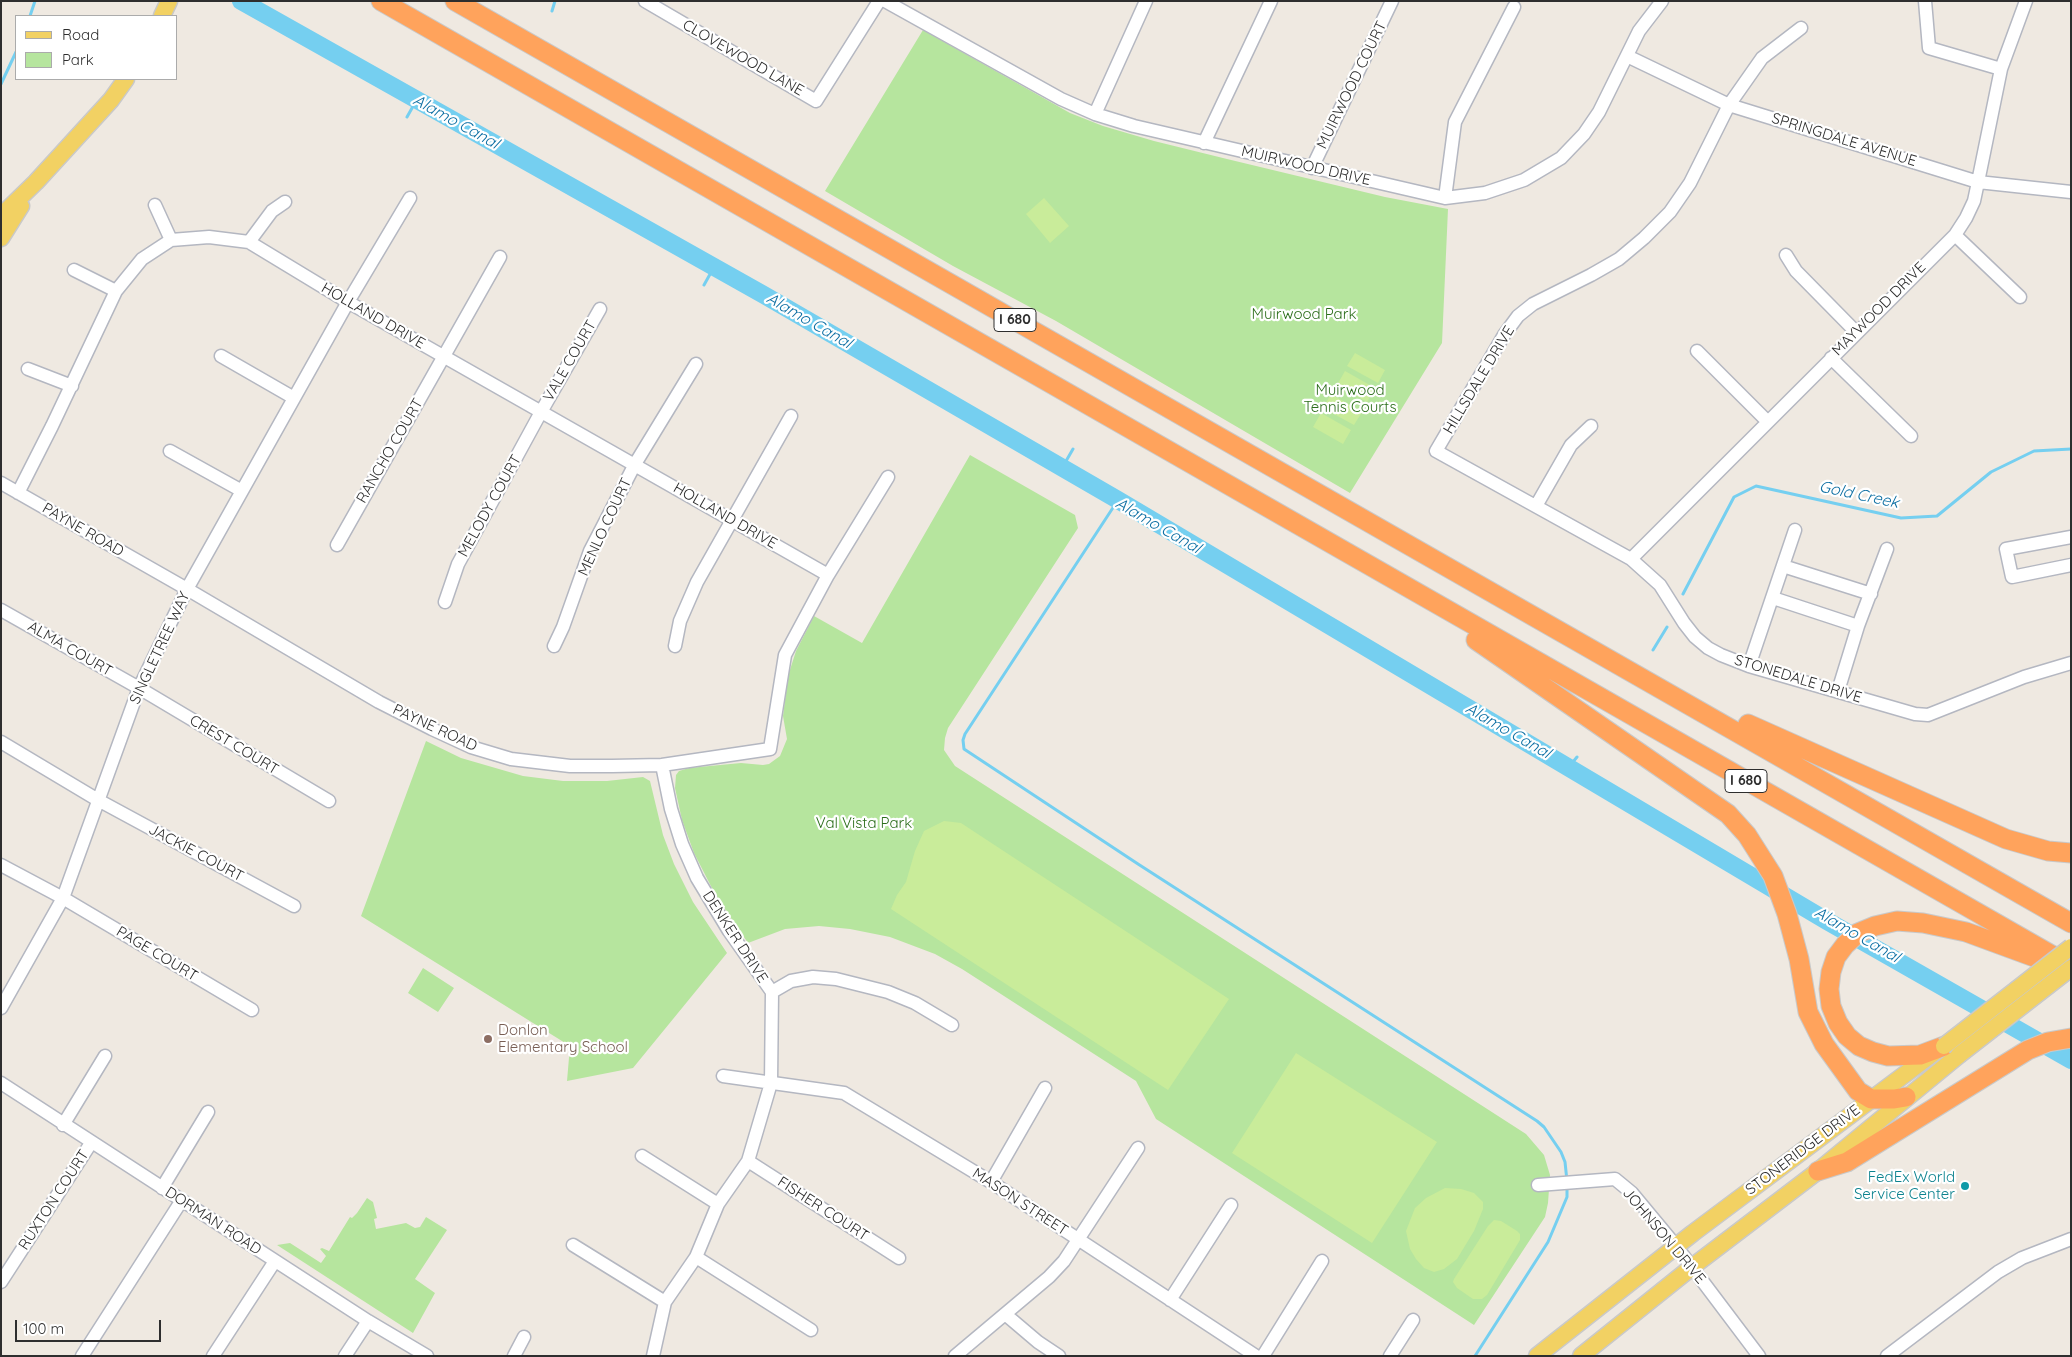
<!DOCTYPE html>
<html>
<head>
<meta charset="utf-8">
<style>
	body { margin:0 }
	#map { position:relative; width:2072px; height:1357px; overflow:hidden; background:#efe9e1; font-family:Quicksand,sans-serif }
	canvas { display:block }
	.frame { position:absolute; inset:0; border:2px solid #2e2e2e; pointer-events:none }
	.legend { position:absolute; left:15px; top:15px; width:162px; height:65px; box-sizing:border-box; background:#fff; border:1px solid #ababab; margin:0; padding:6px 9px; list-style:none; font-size:15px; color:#2e2e2e }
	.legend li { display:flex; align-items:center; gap:10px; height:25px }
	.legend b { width:25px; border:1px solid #ababab }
	.scale { position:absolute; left:15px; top:1320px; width:146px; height:22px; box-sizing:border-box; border:2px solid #2e2e2e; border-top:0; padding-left:6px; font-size:15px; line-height:18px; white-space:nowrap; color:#2e2e2e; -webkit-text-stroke:4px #fff; paint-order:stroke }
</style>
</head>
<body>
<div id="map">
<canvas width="2072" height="1357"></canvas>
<div class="frame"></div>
<ul class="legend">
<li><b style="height:6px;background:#f2d163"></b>Road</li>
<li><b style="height:14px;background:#b6e59e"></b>Park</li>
</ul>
<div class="scale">100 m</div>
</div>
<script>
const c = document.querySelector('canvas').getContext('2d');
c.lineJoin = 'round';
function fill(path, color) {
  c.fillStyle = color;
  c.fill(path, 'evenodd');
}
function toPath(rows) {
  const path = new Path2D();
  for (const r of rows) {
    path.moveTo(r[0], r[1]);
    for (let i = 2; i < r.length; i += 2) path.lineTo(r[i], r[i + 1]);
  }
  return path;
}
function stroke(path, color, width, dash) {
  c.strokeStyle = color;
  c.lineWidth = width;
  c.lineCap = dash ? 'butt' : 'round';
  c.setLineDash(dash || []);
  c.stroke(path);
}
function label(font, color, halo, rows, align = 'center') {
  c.font = font + ' Quicksand,sans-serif';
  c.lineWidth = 4.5;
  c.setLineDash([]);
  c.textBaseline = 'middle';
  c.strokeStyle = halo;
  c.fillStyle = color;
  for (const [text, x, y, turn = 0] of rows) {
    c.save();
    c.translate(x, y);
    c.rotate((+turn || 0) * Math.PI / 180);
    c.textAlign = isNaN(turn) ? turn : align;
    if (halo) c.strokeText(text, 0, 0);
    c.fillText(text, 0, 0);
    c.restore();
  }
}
const green = toPath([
	[923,30,1070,113,1103,126,1154,141,1227,159,1385,197,1448,209,1442,343,1350,493,1056,321,953,266,825,191],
	[970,455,1075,515,1078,528,948,728,945,738,944,750,955,766,1526,1134,1544,1155,1550,1175,1548,1203,1545,1217,1474,1325,1156,1119,1136,1081,962,969,935,954,890,937,850,929,819,926,785,929,748,943,716,896,694,853,682,820,675,788,676,775,679,771,689,768,741,763,763,765,769,764,780,756,787,739,783,716,788,676,796,651,814,616,862,643],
	[426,741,461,758,523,776,563,781,607,781,643,777,650,781,663,835,674,864,693,902,727,953,633,1068,567,1081,570,1046,361,916],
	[423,968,454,988,438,1012,408,993],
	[367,1198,373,1202,377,1218,374,1219,376,1229,406,1223,415,1228,420,1227,426,1217,447,1230,415,1279,435,1293,413,1333,277,1245,290,1243,321,1263,326,1256,320,1249,322,1248,329,1251,350,1217,352,1218,357,1213]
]);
const pitch = toPath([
	[1044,198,1069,226,1050,243,1026,214],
	[1355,353,1385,370,1378,383,1347,366],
	[1345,371,1375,388,1367,402,1337,385],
	[1331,394,1362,412,1354,425,1323,408],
	[1321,413,1351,430,1343,444,1313,427],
	[944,821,961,823,1229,999,1168,1090,891,909,897,895,906,882,915,851,924,831],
	[1296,1053,1437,1142,1372,1243,1232,1153],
	[1445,1188,1461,1189,1474,1193,1483,1202,1483,1209,1474,1231,1457,1259,1444,1269,1434,1272,1424,1268,1416,1259,1410,1249,1406,1231,1415,1208,1426,1198],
	[1494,1220,1501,1221,1517,1231,1520,1234,1520,1240,1487,1295,1482,1299,1473,1299,1457,1288,1453,1282,1454,1279,1488,1226]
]);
const stream = toPath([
	[552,11,555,1],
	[30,16,35,1],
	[1,84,16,52],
	[407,117,416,101],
	[704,285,714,267],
	[1062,468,1073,449],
	[1118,500,965,734,963,740,964,749,1138,864,1537,1121,1544,1127,1561,1152,1565,1162,1567,1181],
	[1683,594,1734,497,1756,486,1901,518,1937,516,1991,472,2034,451,2071,449],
	[1653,650,1667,627],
	[1568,768,1577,757],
	[1475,1356,1548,1242,1567,1197,1567,1187]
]);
const river = toPath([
	[241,1,764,295,1118,500,1827,921,2071,1060]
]);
const minor = toPath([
	[645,1,816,101,879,1],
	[885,1,1061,99,1095,114,1134,126,1445,198,1485,193,1524,180,1561,158,1584,134,1599,112,1639,31,1662,1],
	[1925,1,1929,48,2001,69],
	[1801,28,1762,58,1729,105,1690,183,1670,212,1644,238,1619,259,1591,275,1533,304,1518,316,1504,335,1436,451,1631,559,1660,585,1684,623,1695,637,1708,648,1721,655,1749,666,1915,714,1928,715,2024,677,2071,663],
	[1627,56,1729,105,1978,182,2071,192],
	[1095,114,1146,1],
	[1204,143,1271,1],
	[1312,168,1392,1],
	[1445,198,1455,122,1514,7],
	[155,205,171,240],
	[1955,235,2020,297],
	[249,242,272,211,285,202],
	[1786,255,1796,271,1856,332],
	[74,270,116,291],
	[1697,351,1767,421],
	[221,356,294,398],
	[1831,358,1911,436],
	[28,369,72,386],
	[170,451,242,491],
	[1,483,187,589,379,702,432,729,471,747,511,759,570,766,612,766,662,765,770,749,785,655,828,575,888,477],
	[18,493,52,426,116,291,142,259,171,240,209,237,249,242,348,302,828,575],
	[1536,506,1571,445,1591,426],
	[2071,537,2006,549,2012,577,2071,565],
	[337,545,500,257],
	[1631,559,1955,235,1966,218,1974,201,1978,182,2001,69,2026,1],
	[1783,566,1871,594],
	[1773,598,1858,626],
	[445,602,458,564,541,412,600,309],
	[1,610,139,688,329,801],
	[554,646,563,627,590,551,635,464,696,364],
	[675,646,680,621,697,582,791,416],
	[1749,666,1795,530],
	[1838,691,1858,626,1887,549],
	[1,742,98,800,294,906],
	[1,865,63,898,252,1010],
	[772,992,791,981,813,977,836,979,888,992,915,1003,952,1025],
	[1,1008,63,898,139,688,187,589,348,302,410,198],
	[723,1076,844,1093,991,1182,1256,1356],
	[1,1083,368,1321,427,1356],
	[63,1125,105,1056],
	[642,1156,718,1204],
	[748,1161,899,1258],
	[991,1182,1045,1088],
	[1538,1185,1615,1179,1632,1193,1676,1246,1759,1356],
	[162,1188,208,1112],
	[573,1245,665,1302],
	[696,1257,811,1330],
	[1,1282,91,1143],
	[1170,1300,1231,1205],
	[1005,1314,1038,1342,1059,1356],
	[82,1356,182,1200],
	[213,1356,275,1261],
	[345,1356,368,1321],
	[514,1356,524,1337],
	[653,1356,665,1302,696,1257,718,1204,748,1161,771,1083,772,992,729,931,697,878,682,844,671,809,662,765],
	[955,1356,1049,1277,1064,1261,1138,1148],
	[1263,1356,1322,1261],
	[1390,1356,1413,1320],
	[1887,1356,1998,1272,2022,1258,2071,1239]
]);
const major = toPath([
	[162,16,169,1],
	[1,216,36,182,111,100,126,79],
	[1,238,21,206],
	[1537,1356,1693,1233,1936,1051],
	[1581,1356,1692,1267,1818,1171,1959,1055]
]);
const highway = toPath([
	[381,1,2071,966],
	[455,1,2071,923],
	[1476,640,1728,814,1747,835,1773,876,1787,914,1799,959,1808,1012,1824,1044,1858,1091,1871,1099,1894,1099,1906,1097],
	[1748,724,2006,839,2048,851,2071,853],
	[1944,1046,1920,1055,1888,1056,1873,1052,1859,1046,1847,1036,1838,1023,1831,1006,1829,989,1831,972,1836,957,1845,945,1858,933,1875,926,1897,921,1923,923,1966,932,2045,961],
	[1818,1171,1847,1162,2028,1050,2048,1042,2071,1038]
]);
const majorBridge = toPath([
	[1944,1046,2071,947],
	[1959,1055,2071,968]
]);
const markers = [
	[488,1039,5,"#8d6e63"],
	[1965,1186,5,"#0f9aa8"]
];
const shields = [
	[1015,320,42],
	[1746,781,42]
];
const shieldNames = [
	["I 680",1015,320],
	["I 680",1746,781]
];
const streetNames = [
	["CLOVEWOOD LANE",743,58,30],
	["MUIRWOOD COURT",1352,85,-64],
	["SPRINGDALE AVENUE",1844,140,17],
	["MUIRWOOD DRIVE",1306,166,13],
	["MAYWOOD DRIVE",1879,309,-45],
	["HOLLAND DRIVE",373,316,30],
	["VALE COURT",570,361,-60],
	["HILLSDALE DRIVE",1479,380,-59],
	["RANCHO COURT",390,451,-60],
	["MELODY COURT",490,506,-61],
	["HOLLAND DRIVE",725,516,30],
	["MENLO COURT",605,527,-65],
	["PAYNE ROAD",83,530,30],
	["SINGLETREE WAY",160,648,-65],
	["ALMA COURT",70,649,30],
	["STONEDALE DRIVE",1798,679,17],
	["PAYNE ROAD",435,728,25],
	["CREST COURT",234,745,31],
	["JACKIE COURT",196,853,28],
	["DENKER DRIVE",735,937,57],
	["PAGE COURT",157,954,31],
	["STONERIDGE DRIVE",1803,1150,-37],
	["RUXTON COURT",54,1200,-57],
	["MASON STREET",1020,1202,33],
	["FISHER COURT",823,1209,33],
	["DORMAN ROAD",213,1221,33],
	["JOHNSON DRIVE",1664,1236,50]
];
const parkNames = [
	["Muirwood Park",1304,314],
	["Muirwood",1350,390],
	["Tennis Courts",1350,407],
	["Val Vista Park",864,823]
];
const educationNames = [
	["Donlon",498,1030],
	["Elementary School",498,1047]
];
const cultureNames = [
	["FedEx World",1955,1177],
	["Service Center",1955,1194]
];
const waterNames = [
	["Alamo Canal",456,122,29],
	["Alamo Canal",809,321,30],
	["Gold Creek",1859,495,12],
	["Alamo Canal",1158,526,30],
	["Alamo Canal",1508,731,30],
	["Alamo Canal",1857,935,30]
];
fill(green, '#b6e59e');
fill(pitch, '#c9ec9a');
stroke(stream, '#75cff0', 3);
stroke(river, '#75cff0', 18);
stroke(minor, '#b4b7c1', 15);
stroke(major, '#c9c9c9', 19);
stroke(highway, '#c9c9c9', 21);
stroke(minor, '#fff', 12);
stroke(major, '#f2d163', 16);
stroke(highway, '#ffa35c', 19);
stroke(majorBridge, '#c9c9c9', 19, []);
stroke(majorBridge, '#f2d163', 16);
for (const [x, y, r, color] of markers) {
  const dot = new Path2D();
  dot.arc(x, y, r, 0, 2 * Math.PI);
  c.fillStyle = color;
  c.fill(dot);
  stroke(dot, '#fff', 2);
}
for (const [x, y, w] of shields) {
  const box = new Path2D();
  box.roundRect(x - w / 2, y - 11.5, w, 23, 4);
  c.fillStyle = '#fff';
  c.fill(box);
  stroke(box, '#2e2e2e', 1);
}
label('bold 14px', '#2e2e2e', null, shieldNames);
label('15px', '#2e2e2e', '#fff', streetNames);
label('15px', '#2c6e1b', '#fff', parkNames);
label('15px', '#785e54', '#fff', educationNames, 'left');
label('15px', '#0d838f', '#fff', cultureNames, 'right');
label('italic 16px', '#0d6fa3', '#fff', waterNames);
</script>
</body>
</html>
